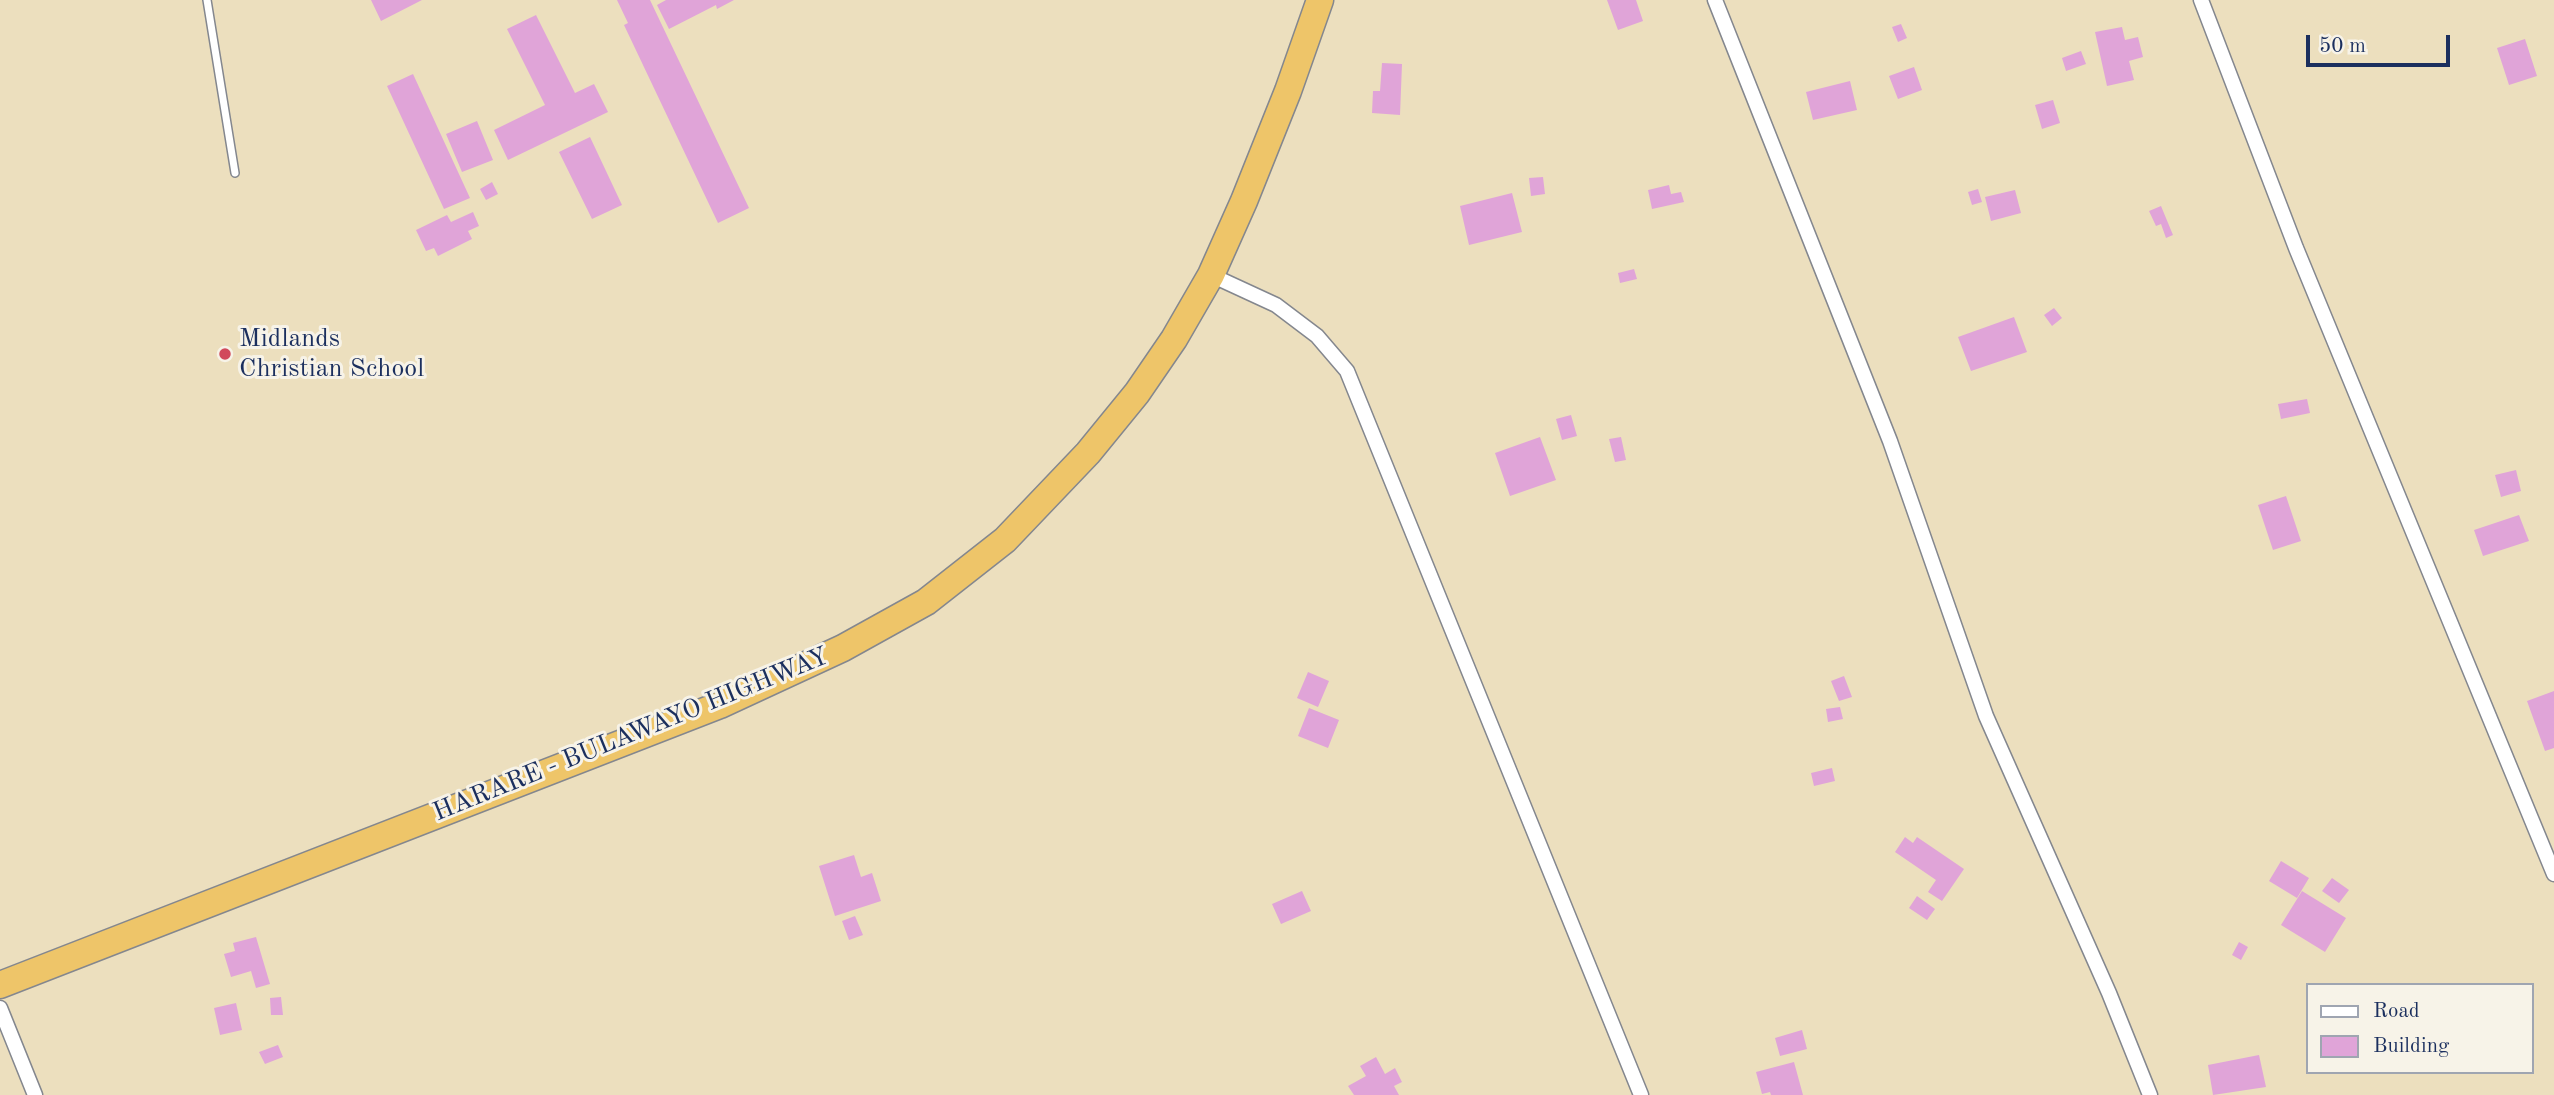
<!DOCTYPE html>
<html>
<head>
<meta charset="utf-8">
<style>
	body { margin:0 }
	#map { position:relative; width:2554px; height:1095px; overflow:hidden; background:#ecdfbe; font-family:"Old Standard TT",serif }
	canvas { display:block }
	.legend { position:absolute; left:2306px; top:983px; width:228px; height:91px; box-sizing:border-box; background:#f7f3e8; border:2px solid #9fa5b1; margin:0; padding:9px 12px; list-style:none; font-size:21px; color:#1b2f5e }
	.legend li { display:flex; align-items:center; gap:14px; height:35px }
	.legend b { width:35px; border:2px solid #9fa5b1 }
	.scale { position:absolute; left:2306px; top:35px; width:144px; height:32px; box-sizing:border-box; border:4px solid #1b2f5e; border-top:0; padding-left:9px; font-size:21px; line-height:24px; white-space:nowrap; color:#1b2f5e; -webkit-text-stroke:5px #f7f3e8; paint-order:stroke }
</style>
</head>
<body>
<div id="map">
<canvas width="2554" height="1095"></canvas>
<ul class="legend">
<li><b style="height:9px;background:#fff"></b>Road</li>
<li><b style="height:19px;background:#e0a4d8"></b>Building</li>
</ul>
<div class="scale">50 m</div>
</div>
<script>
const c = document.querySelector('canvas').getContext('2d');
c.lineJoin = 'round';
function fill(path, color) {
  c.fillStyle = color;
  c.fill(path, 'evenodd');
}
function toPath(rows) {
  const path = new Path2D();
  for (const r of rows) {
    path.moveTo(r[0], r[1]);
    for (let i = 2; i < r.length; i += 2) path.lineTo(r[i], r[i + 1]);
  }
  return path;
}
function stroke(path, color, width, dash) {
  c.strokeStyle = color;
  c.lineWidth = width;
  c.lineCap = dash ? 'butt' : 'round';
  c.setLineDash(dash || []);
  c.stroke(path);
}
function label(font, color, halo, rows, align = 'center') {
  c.font = font + ' "Old Standard TT",serif';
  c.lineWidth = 6;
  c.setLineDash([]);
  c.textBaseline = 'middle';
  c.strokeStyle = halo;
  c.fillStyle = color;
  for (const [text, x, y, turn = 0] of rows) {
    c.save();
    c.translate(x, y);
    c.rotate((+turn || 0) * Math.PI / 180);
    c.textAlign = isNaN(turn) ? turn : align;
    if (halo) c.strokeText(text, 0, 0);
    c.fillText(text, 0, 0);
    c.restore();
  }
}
const building = toPath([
	[371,0,422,0,381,21],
	[617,0,650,0,749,208,718,223,624,25,628,23],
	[666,0,734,0,717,9,716,5,669,29,657,5],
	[1607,0,1636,0,1643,21,1618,30],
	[536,15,575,93,594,84,608,112,508,160,494,130,545,105,507,29],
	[1901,24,1907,38,1898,42,1892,27],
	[2122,27,2125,40,2138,37,2143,57,2129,61,2134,80,2107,86,2095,32],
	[2525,39,2537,76,2509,85,2497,48],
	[2081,51,2086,64,2066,71,2062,58],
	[1382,63,1402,64,1400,115,1372,113,1373,91,1380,91],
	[1914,67,1922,90,1898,99,1889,76],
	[413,74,470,198,444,209,387,86],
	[1850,81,1857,110,1813,120,1806,92],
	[2053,100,2060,123,2042,129,2035,105],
	[477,121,493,160,462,172,446,134],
	[590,137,622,205,592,219,559,152],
	[1543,177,1545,194,1531,196,1529,178],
	[492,182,498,194,486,200,480,189],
	[1669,185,1671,194,1681,192,1684,202,1652,209,1648,190],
	[1978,189,1982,202,1972,205,1968,192],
	[2015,190,2021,213,1991,221,1985,197],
	[1512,193,1522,232,1469,245,1460,206],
	[2161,206,2173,235,2166,238,2161,224,2156,226,2149,211],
	[473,212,479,226,468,231,472,239,438,256,434,248,426,251,416,230,447,215,451,222],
	[1634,269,1637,279,1620,283,1618,273],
	[2054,308,2062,318,2052,326,2044,315],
	[2014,317,2027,352,1971,371,1958,337],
	[2307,399,2310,413,2281,419,2278,404],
	[1571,415,1577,436,1562,440,1556,419],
	[1540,437,1556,480,1510,496,1495,453],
	[1621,437,1626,460,1615,462,1609,439],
	[2516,470,2521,491,2501,497,2495,475],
	[2286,496,2301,541,2273,550,2258,505],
	[2519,515,2529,541,2483,556,2474,530],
	[1308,672,1329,681,1318,707,1297,698],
	[1844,676,1852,697,1839,701,1831,681],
	[2554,691,2554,748,2545,751,2527,701],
	[1840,707,1843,719,1828,722,1826,709],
	[1309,708,1339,720,1328,748,1298,736],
	[1832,768,1835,781,1814,786,1811,773],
	[1905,837,1913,843,1917,837,1964,869,1942,901,1928,892,1936,880,1895,852],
	[854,855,861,877,872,873,881,901,835,916,819,866],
	[2281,861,2309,878,2297,898,2269,881],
	[2332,878,2349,890,2339,903,2322,891],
	[1302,891,1311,911,1281,924,1272,904],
	[2302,891,2346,918,2325,952,2281,925],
	[1917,896,1935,909,1927,920,1909,908],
	[855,916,863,935,849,940,842,921],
	[256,937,270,984,256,988,251,971,231,977,224,954,235,951,233,943],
	[2239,942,2248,947,2241,960,2232,955],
	[281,997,283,1015,271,1015,270,998],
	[236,1003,242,1030,220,1035,214,1008],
	[1802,1030,1807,1049,1780,1056,1775,1038],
	[278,1045,283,1057,265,1064,259,1052],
	[2259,1055,2266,1087,2213,1095,2208,1065],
	[1376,1057,1385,1074,1395,1068,1402,1082,1394,1086,1399,1095,1354,1095,1348,1086,1366,1076,1360,1066],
	[1794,1062,1803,1095,1771,1095,1770,1092,1762,1094,1756,1072]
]);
const lane = toPath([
	[207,0,235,173]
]);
const street = toPath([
	[1715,0,1890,441,1986,716,2109,993,2150,1095],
	[2201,0,2296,248,2554,874],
	[1211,275,1276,305,1317,336,1347,371,1641,1095],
	[0,1008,35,1095]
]);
const highway = toPath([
	[0,985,720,705,843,648,926,602,1005,540,1088,453,1137,393,1174,339,1211,275,1244,201,1288,91,1320,0]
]);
const markers = [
	[225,354,7,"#d1495b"]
];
const poiNames = [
	["Midlands",239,339],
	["Christian School",239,369]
];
const streetNames = [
	["HARARE - BULAWAYO HIGHWAY",631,735,-22]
];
fill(building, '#e0a4d8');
stroke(lane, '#84878e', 10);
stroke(street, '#84878e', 17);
stroke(highway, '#84878e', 29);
stroke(lane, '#fff', 7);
stroke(street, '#fff', 14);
stroke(highway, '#eec569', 26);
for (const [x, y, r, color] of markers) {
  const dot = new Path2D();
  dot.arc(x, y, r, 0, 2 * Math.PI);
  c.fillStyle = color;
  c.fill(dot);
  stroke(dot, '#f7f3e8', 2.5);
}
label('26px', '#1b2f5e', '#f7f3e8', poiNames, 'left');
label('26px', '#1b2f5e', '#f7f3e8', streetNames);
</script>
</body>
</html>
